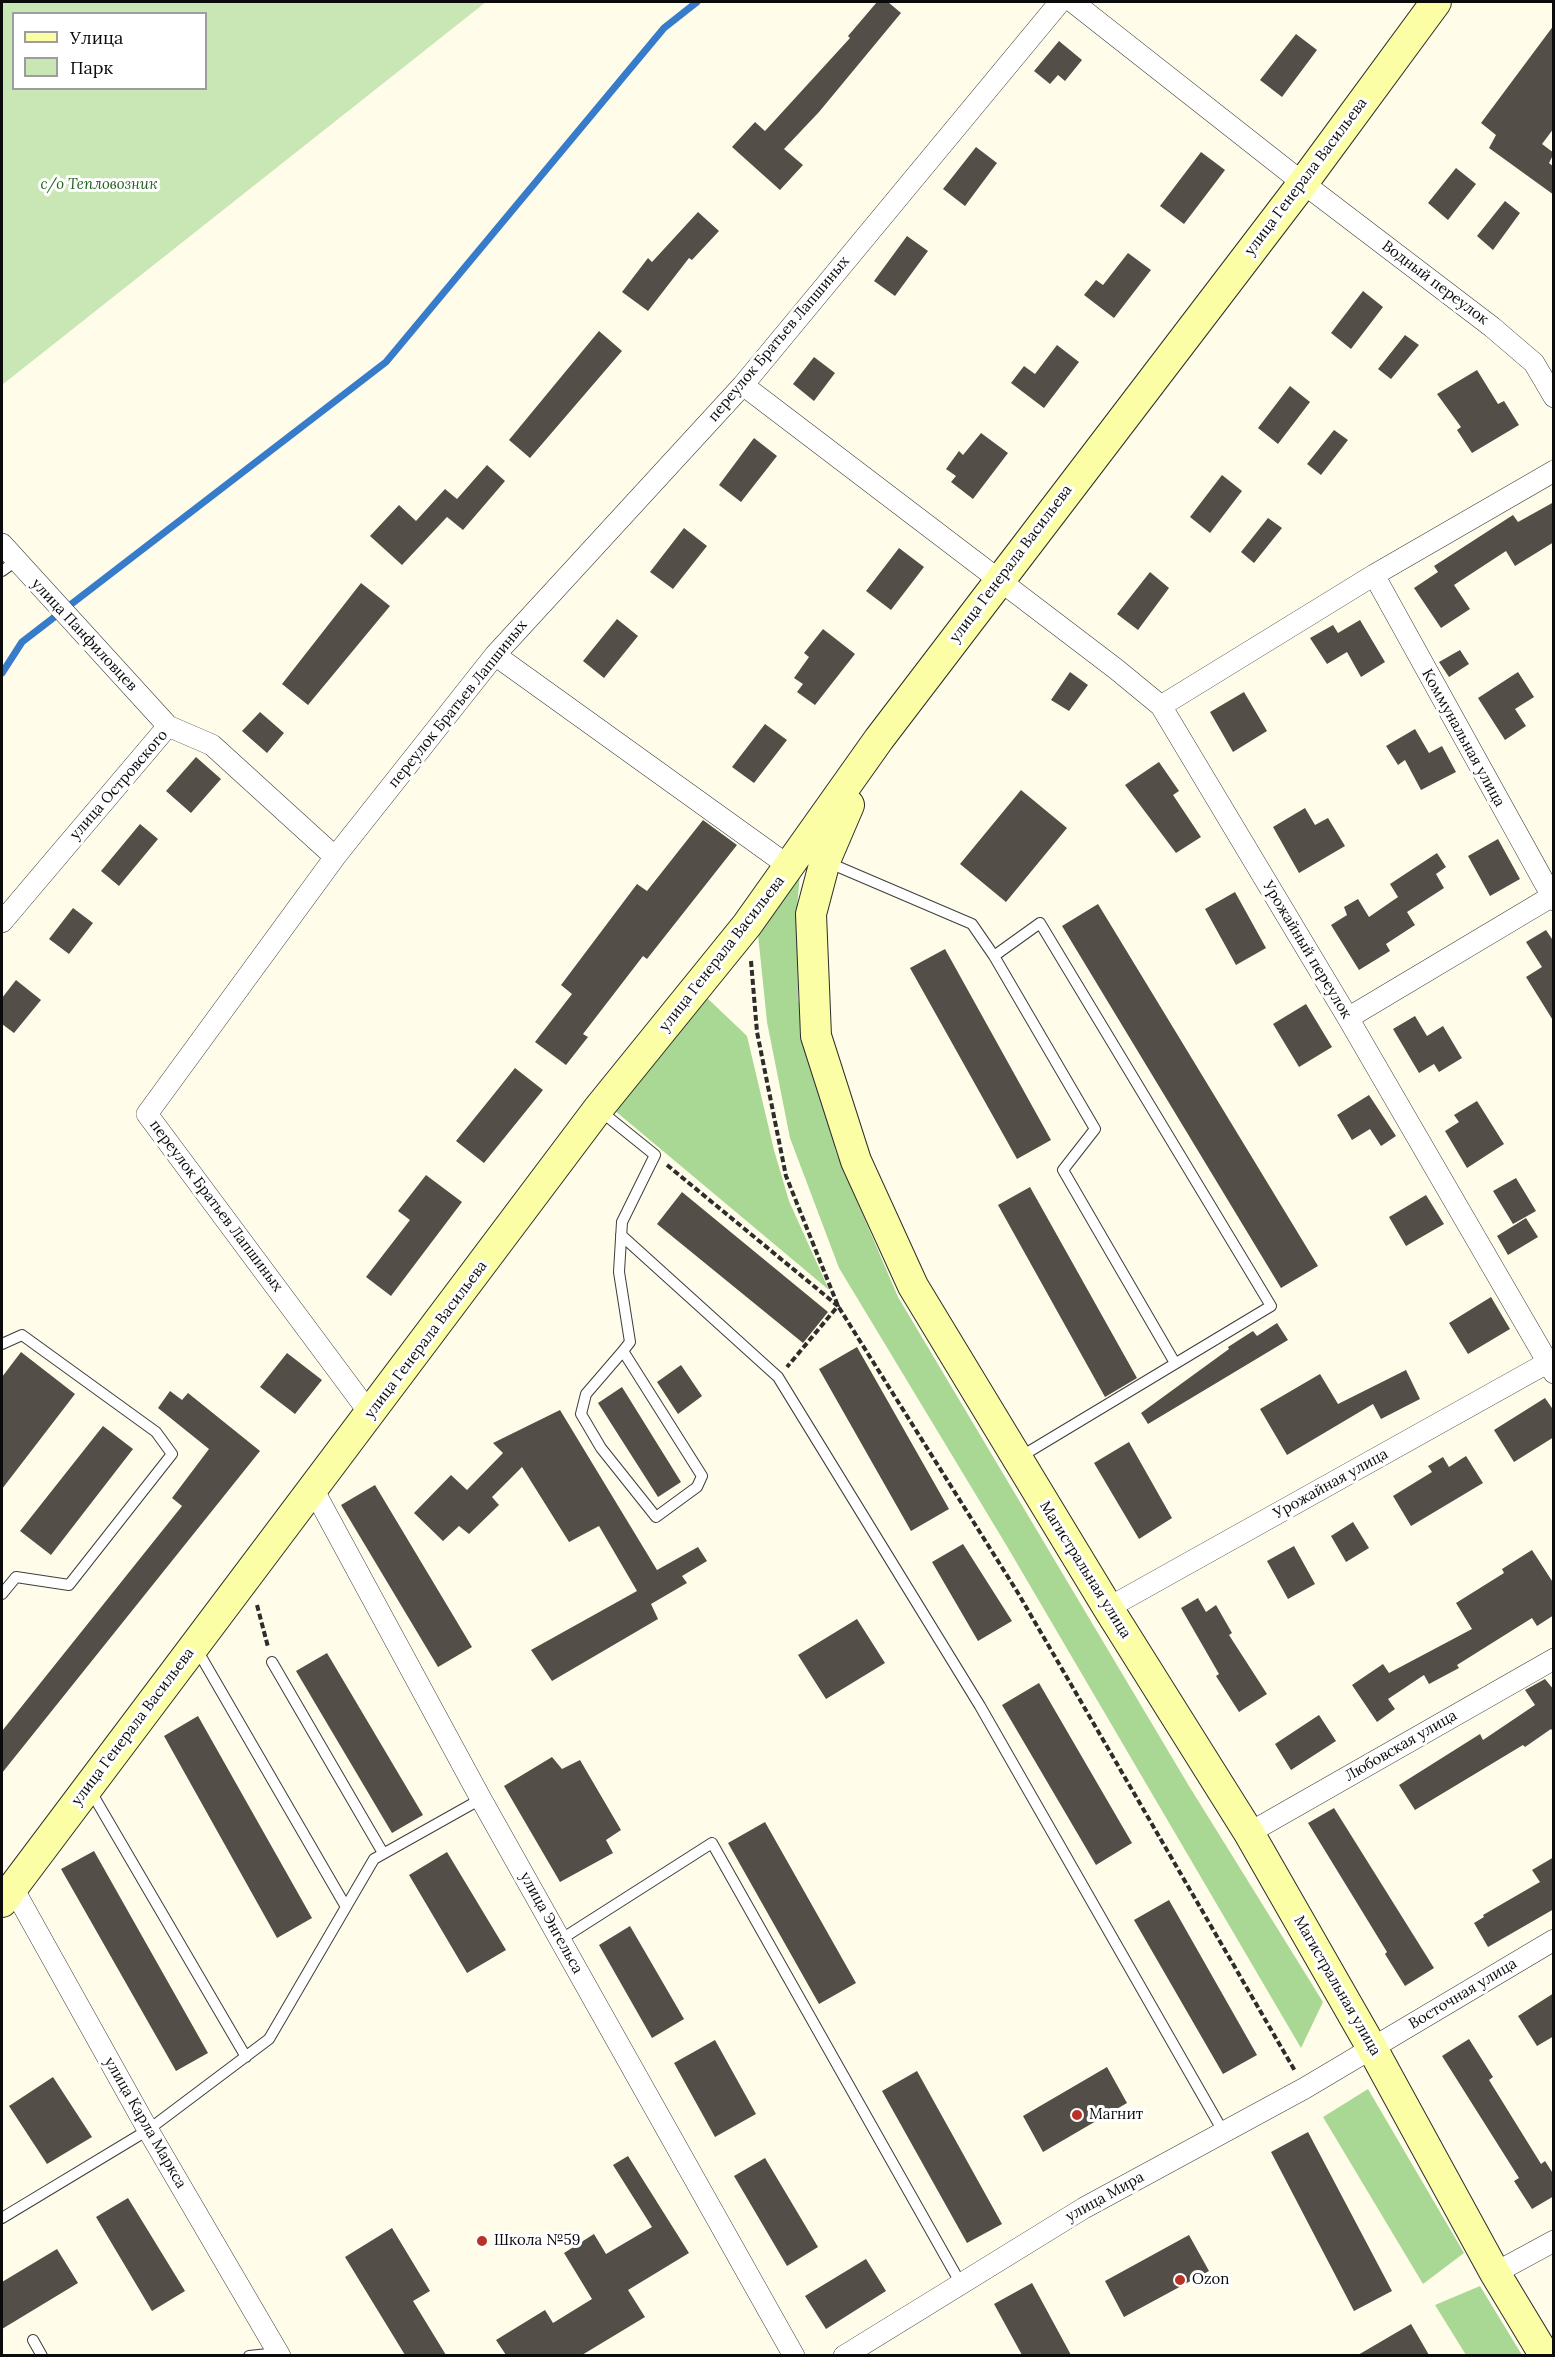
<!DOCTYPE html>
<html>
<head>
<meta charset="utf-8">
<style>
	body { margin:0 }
	#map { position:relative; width:1555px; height:2357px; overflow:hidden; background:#fffde9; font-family:Lora,serif }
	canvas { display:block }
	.frame { position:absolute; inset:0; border:3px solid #0b0b0b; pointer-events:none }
	.legend { position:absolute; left:12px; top:12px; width:195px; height:78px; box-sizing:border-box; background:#fff; border:2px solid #9d9d9d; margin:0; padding:8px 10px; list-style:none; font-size:18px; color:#0b0b0b }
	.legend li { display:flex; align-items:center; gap:12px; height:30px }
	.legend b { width:30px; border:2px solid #9d9d9d }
</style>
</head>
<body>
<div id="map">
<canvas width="1555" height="2357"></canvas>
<div class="frame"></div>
<ul class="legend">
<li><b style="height:8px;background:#fbfea5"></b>Улица</li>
<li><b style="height:16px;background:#c8e7b4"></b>Парк</li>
</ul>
</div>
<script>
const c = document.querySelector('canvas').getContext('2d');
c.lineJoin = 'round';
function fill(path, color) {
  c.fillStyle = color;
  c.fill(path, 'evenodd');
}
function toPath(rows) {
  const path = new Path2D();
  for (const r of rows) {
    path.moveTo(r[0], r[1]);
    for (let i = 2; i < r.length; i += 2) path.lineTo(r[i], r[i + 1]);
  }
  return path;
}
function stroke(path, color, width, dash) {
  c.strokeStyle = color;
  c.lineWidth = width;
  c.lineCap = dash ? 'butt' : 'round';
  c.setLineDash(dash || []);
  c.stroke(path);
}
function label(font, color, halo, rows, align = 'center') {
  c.font = font + ' Lora,serif';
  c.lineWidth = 6;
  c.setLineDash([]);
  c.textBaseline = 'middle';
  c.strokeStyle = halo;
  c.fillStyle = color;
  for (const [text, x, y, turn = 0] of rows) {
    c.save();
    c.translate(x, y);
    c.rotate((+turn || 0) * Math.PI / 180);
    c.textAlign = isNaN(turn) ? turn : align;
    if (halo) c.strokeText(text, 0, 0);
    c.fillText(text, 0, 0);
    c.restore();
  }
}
const green = toPath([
	[2,2,486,2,2,385],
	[14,14,206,14,206,88,14,88]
]);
const forest = toPath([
	[800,873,797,908,798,999,836,1152,898,1297,1189,1786,1323,2002,1301,2048,1008,1548,839,1268,790,1138,767,1022,758,934],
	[704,995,747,1036,774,1150,789,1201,829,1290,614,1110],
	[1368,2089,1464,2253,1423,2284,1323,2117],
	[1480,2286,1522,2355,1466,2355,1435,2305]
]);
const stream = toPath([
	[2,673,22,642,386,362,664,28,697,2]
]);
const building = toPath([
	[877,2,888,2,901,13,819,112,784,149,803,165,780,190,732,147,755,122,765,131,850,38,848,36],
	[1554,25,1554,128,1542,144,1554,153,1549,163,1554,167,1554,195,1489,148,1496,135,1481,123],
	[1296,34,1317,50,1282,97,1260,80],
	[1059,41,1082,60,1065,81,1058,75,1050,84,1034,71],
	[976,147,997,163,965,206,943,189],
	[1201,152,1225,170,1184,224,1160,206],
	[1456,168,1476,184,1448,220,1428,203],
	[1505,201,1520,213,1493,250,1477,236],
	[698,212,719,231,692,260,689,258,648,311,622,292,648,258,652,262],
	[907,236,928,251,895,296,874,281],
	[1128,253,1151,270,1114,318,1084,295,1096,280,1103,285],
	[1363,291,1383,307,1351,349,1331,333],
	[599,331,622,351,530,458,509,440],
	[1405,335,1419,345,1391,379,1378,369],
	[1057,345,1079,362,1044,408,1011,383,1024,366,1035,374],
	[814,357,835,373,814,401,793,384],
	[1477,370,1498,404,1504,401,1519,425,1472,453,1457,430,1461,427,1437,394],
	[1290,386,1310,402,1278,444,1258,428],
	[1334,430,1348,440,1321,475,1307,464],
	[981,433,1008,453,973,499,951,482,956,476,946,469,959,451,963,455],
	[754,438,777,456,741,502,719,485],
	[487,465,505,481,463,530,447,517,402,565,370,536,399,505,416,521,445,489,457,499],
	[1222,475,1242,491,1210,533,1190,517],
	[1554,502,1554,542,1515,566,1506,551,1454,585,1470,609,1441,628,1414,588,1438,572,1434,566,1513,515,1518,522],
	[1268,518,1282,528,1254,563,1241,552],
	[684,528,707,546,673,589,650,572],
	[899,548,924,567,891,610,866,591],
	[1150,572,1169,588,1138,630,1117,614],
	[361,583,390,606,308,705,282,684],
	[617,619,638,636,604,678,583,661],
	[1360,620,1385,662,1361,677,1347,652,1327,664,1310,638,1333,625,1338,633],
	[823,629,855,654,815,705,797,692,803,684,794,678,809,657,804,653],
	[1460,650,1469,664,1449,677,1439,662],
	[1070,672,1088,685,1069,711,1051,700],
	[1518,672,1534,697,1515,709,1526,726,1505,740,1478,698],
	[1244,692,1267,731,1233,752,1210,712],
	[260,712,284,733,267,753,242,731],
	[765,724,787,740,754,783,732,767],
	[1415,729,1429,753,1442,746,1456,772,1421,790,1405,760,1398,765,1386,746],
	[196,757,221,779,191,813,166,791],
	[1159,762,1179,791,1173,795,1201,837,1176,853,1125,785],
	[1021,790,1067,828,1006,902,960,864],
	[1305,808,1315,825,1328,818,1345,846,1299,873,1273,827],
	[703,820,737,845,647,959,643,956,583,1034,588,1037,566,1065,535,1042,572,994,561,985,637,884,647,891],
	[140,824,158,839,119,886,101,871],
	[1498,839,1520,879,1490,896,1468,856],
	[1437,853,1446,867,1436,874,1444,888,1407,912,1415,925,1386,944,1390,951,1359,970,1331,925,1347,915,1344,907,1358,899,1369,917,1398,897,1390,884],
	[1235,892,1266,948,1236,965,1205,909],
	[1098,904,1318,1266,1281,1288,1062,926],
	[73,908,93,923,69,954,49,939],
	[1546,930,1554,942,1554,1022,1526,977,1542,967,1526,942],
	[945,949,1051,1140,1017,1159,910,968],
	[16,980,41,1000,14,1033,2,1024,2,998],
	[1306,1004,1332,1047,1299,1067,1273,1024],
	[1415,1016,1427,1036,1443,1026,1462,1058,1439,1072,1434,1064,1419,1073,1393,1029],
	[515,1068,543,1090,484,1163,456,1141],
	[1369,1095,1396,1136,1381,1146,1370,1129,1352,1140,1337,1115],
	[1477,1101,1504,1144,1467,1168,1445,1131,1459,1122,1454,1115],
	[426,1175,462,1202,391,1296,366,1277,410,1220,398,1211],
	[1516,1178,1536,1211,1513,1224,1493,1191],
	[1030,1187,1137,1378,1105,1397,998,1205],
	[682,1192,828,1312,803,1343,657,1224],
	[1426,1195,1444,1224,1406,1246,1389,1217],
	[1526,1218,1538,1237,1508,1255,1497,1236],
	[1491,1297,1510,1329,1468,1354,1449,1323],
	[1277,1323,1288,1340,1148,1424,1141,1413,1229,1349,1228,1347,1253,1331,1257,1336],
	[857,1347,949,1509,911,1531,819,1369],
	[21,1352,75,1394,2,1489,2,1377],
	[287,1353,322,1380,295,1414,260,1387],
	[681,1365,702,1396,678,1414,657,1382],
	[1406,1370,1420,1399,1381,1419,1373,1404,1287,1455,1260,1409,1320,1374,1338,1404],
	[622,1387,681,1482,658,1497,598,1403],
	[170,1391,182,1400,188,1393,260,1451,2,1773,2,1731,182,1506,172,1498,209,1449,158,1408],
	[1545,1398,1554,1411,1554,1437,1514,1462,1494,1430],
	[560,1410,657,1570,698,1547,707,1561,682,1576,687,1583,651,1604,658,1619,552,1681,531,1650,637,1591,599,1526,569,1542,522,1467,492,1497,499,1505,469,1534,459,1526,443,1541,414,1513,451,1475,467,1490,503,1453,493,1443],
	[103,1426,133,1449,51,1555,20,1531],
	[1129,1442,1172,1518,1139,1539,1094,1463],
	[1466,1456,1483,1483,1411,1526,1393,1496,1432,1472,1428,1466,1443,1457,1449,1467],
	[375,1485,472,1647,438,1667,341,1505],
	[1353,1522,1369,1548,1346,1562,1331,1536],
	[963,1544,1012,1621,978,1641,932,1562],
	[1294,1546,1315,1584,1288,1599,1267,1561],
	[1532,1550,1554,1584,1554,1615,1537,1626,1532,1618,1457,1665,1459,1668,1429,1684,1424,1675,1388,1699,1395,1709,1377,1722,1352,1685,1383,1664,1389,1673,1472,1629,1456,1603,1504,1573,1502,1569],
	[1198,1598,1206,1612,1216,1605,1232,1633,1229,1635,1267,1694,1239,1712,1216,1676,1219,1674,1181,1608],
	[857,1619,885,1663,826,1699,798,1655],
	[327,1653,423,1815,392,1833,296,1671],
	[1545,1679,1554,1690,1554,1732,1551,1729,1525,1747,1523,1745,1415,1810,1399,1785,1480,1734,1483,1740,1535,1705,1525,1690],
	[1039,1683,1132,1843,1096,1865,1002,1705],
	[1319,1715,1336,1741,1291,1770,1275,1744],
	[198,1716,312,1918,277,1938,164,1736],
	[552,1757,562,1769,580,1760,621,1830,606,1840,613,1853,560,1882,504,1786],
	[1334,1808,1434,1968,1405,1986,1385,1954,1387,1952,1308,1823],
	[765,1822,856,1983,819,2004,728,1843],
	[94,1851,208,2053,176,2071,61,1869],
	[447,1852,506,1950,467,1973,409,1875],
	[1554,1857,1554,1909,1488,1947,1474,1923,1484,1917,1483,1915,1540,1882,1532,1870],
	[1169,1900,1257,2055,1223,2074,1134,1920],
	[630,1926,684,2019,652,2038,599,1945],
	[1554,1993,1554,2036,1537,2046,1518,2016],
	[1469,2039,1493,2077,1489,2080,1541,2164,1545,2161,1554,2175,1554,2196,1532,2209,1514,2181,1519,2178,1442,2056],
	[715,2040,756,2114,715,2137,674,2063],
	[1107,2067,1127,2103,1043,2152,1023,2116],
	[917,2071,1002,2224,967,2243,882,2091],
	[53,2077,92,2137,47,2164,9,2106],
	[1308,2132,1392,2291,1354,2311,1271,2152],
	[628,2156,689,2253,628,2290,645,2317,582,2355,506,2355,496,2340,545,2310,553,2323,592,2299,564,2253,594,2234,606,2254,652,2227,613,2165],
	[765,2158,818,2247,787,2266,734,2176],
	[128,2198,185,2291,152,2311,96,2217],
	[392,2228,430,2291,413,2301,446,2355,405,2355,345,2257],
	[1189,2235,1209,2271,1124,2317,1105,2281],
	[57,2249,78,2283,2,2329,2,2282],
	[866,2259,886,2291,826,2329,805,2296],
	[1032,2283,1071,2355,1022,2355,994,2304],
	[1411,2324,1429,2355,1358,2355]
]);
const path = toPath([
	[751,961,757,1032,786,1176,838,1306,1018,1593,1295,2071],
	[667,1165,838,1306,787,1367],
	[257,1605,268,1647]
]);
const service = toPath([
	[2,571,16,561],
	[827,862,972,924,994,956,1040,923,1271,1306,1020,1457],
	[994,956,1095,1129,1063,1170,1175,1363],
	[598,1109,655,1155,622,1222,619,1272,630,1342,623,1351,586,1394,581,1414,601,1448,656,1517,697,1487,702,1476,623,1351],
	[621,1235,778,1377,980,1706,1224,2133],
	[2,1344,22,1335,156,1432,172,1454,69,1585,16,1577,2,1594],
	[196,1648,346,1907],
	[272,1662,383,1853],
	[90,1790,246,2057],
	[560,1940,712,1843,961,2284],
	[2,2218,148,2130,269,2039,374,1859,481,1799],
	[33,2340,42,2356],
	[249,2356,278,2353]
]);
const minor = toPath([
	[1073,2,1303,183,1492,327,1534,363,1554,397],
	[743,385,1116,669,1161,706,1348,1018,1554,1373],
	[2,544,168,726],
	[1374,575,1554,900],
	[495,655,790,867],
	[1161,706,1374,575,1554,471],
	[2,922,168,726,212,745,335,857],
	[1348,1018,1554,895],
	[371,1415,147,1114,335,857,495,655,743,385,1060,2],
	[313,1489,481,1799,794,2356],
	[1108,1608,1554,1359],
	[1249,1833,1554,1659],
	[13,1888,148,2130,280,2356],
	[1495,2273,1554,2241],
	[844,2356,1084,2208,1305,2088,1554,1940]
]);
const secondary = toPath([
	[849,805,825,861,811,914,816,1036,856,1161,913,1286,1108,1608,1249,1833,1372,2048,1495,2273,1545,2356],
	[2,1902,598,1109,747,925,879,739,1303,183,1436,2]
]);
const markers = [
	[1077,2115,6,"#b83326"],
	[482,2241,6,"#b83326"],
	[1180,2280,6,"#b83326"]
];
const streetNames = [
	["улица Генерала Васильева",1306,177,-53],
	["Водный переулок",1435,283,37],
	["переулок Братьев Лапшиных",779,339,-50],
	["улица Генерала Васильева",1011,564,-53],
	["улица Панфиловцев",84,635,47],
	["переулок Братьев Лапшиных",458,704,-51],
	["Коммунальная улица",1463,738,61],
	["улица Островского",119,785,-49],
	["Урожайный переулок",1307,950,59],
	["улица Генерала Васильева",722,954,-52],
	["переулок Братьев Лапшиных",216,1206,53],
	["улица Генерала Васильева",426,1340,-53],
	["Урожайная улица",1331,1484,-29],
	["Магистральная улица",1085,1570,58],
	["улица Генерала Васильева",133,1727,-53],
	["Любовская улица",1401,1746,-30],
	["улица Энгельса",551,1923,61],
	["Магистральная улица",1337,1986,60],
	["Восточная улица",1463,1994,-31],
	["улица Карла Маркса",145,2123,60],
	["улица Мира",1105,2197,-29]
];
const parkNames = [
	["с/о Тепловозник",99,185]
];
const poiNames = [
	["Магнит",1089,2115],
	["Школа №59",494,2241],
	["Ozon",1192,2280]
];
fill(green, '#c8e7b4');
fill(forest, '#a9d894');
stroke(stream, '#377bcb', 7);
fill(building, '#534e47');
stroke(service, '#3e3e3e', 12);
stroke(minor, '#3e3e3e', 22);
stroke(secondary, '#2d2d2d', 32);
stroke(path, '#2d2d2d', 4, [6, 3]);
stroke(service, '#fff', 10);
stroke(minor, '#fff', 21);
stroke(secondary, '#fbfea5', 30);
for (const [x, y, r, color] of markers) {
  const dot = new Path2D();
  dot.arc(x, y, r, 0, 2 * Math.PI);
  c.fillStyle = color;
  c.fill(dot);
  stroke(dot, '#fff', 2);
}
label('15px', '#0b0b0b', '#fff', streetNames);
label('italic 15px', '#22611d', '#fff', parkNames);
label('15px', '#0b0b0b', '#fff', poiNames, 'left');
</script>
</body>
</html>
